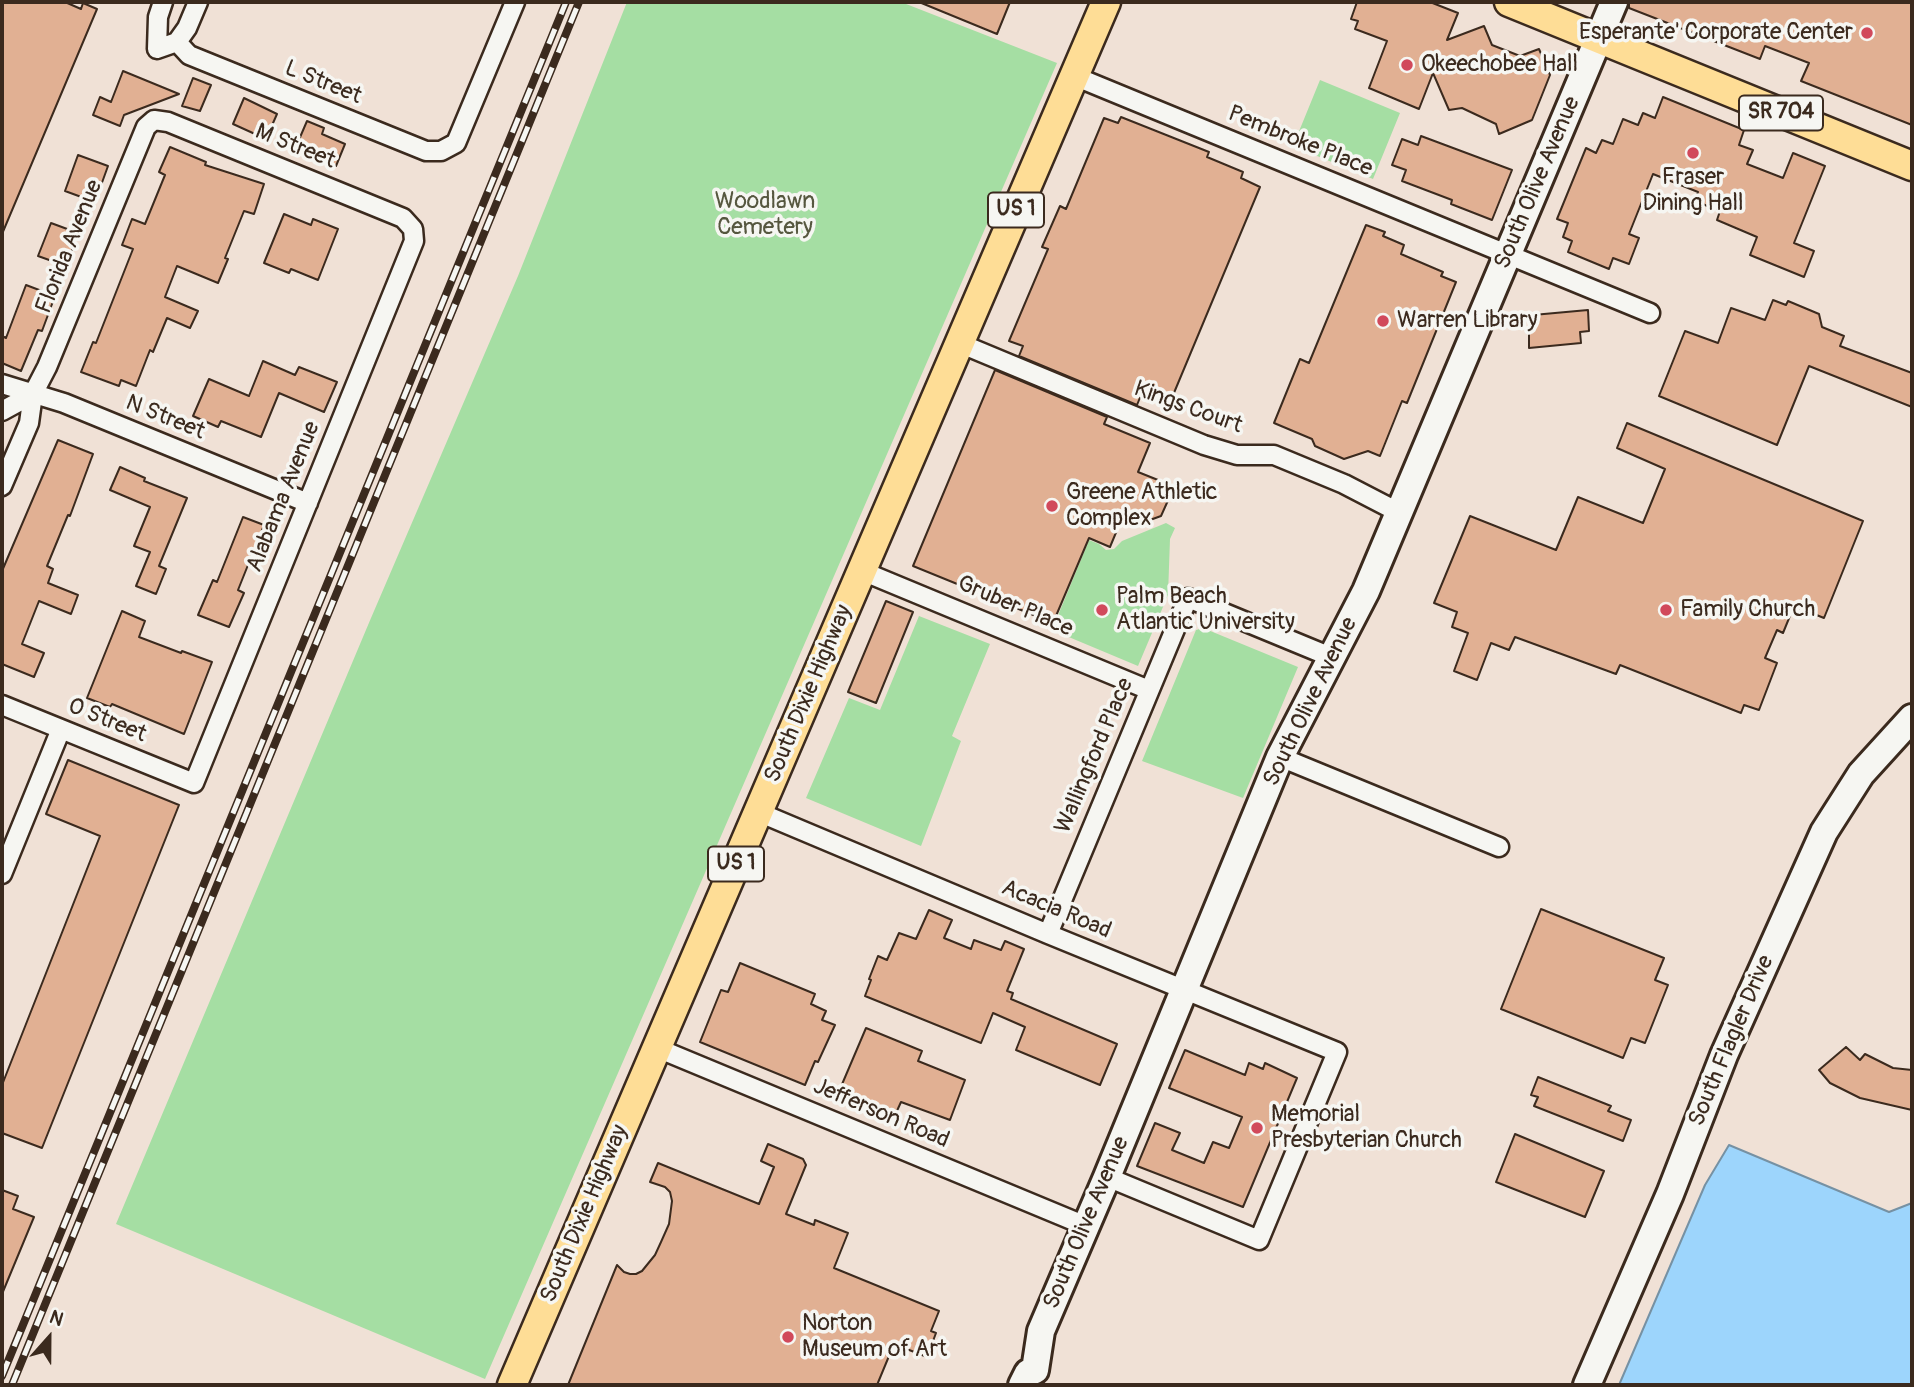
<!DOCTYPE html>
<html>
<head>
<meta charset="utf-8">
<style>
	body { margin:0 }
	#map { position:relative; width:1914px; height:1387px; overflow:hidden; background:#f0e1d6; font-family:Pangolin,sans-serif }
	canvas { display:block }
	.frame { position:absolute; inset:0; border:4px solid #3b2a1e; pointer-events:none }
	.north { position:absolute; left:14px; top:1303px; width:70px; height:70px; -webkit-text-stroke:5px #f6f6f2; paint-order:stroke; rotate:21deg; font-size:19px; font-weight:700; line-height:28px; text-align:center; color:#3b2a1e }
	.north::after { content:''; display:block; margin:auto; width:24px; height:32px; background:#3b2a1e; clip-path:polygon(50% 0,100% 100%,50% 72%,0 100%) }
</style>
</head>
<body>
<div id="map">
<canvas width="1914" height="1387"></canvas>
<div class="frame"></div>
<div class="north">N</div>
</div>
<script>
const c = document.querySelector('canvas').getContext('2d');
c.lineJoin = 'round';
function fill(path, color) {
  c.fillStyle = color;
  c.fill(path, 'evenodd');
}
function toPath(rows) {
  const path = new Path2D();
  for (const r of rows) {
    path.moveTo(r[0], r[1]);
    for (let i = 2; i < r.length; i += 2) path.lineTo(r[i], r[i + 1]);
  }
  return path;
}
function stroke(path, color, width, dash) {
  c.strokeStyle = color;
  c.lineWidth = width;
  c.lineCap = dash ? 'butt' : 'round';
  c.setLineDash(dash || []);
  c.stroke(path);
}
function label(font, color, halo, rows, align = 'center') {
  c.font = font + ' Pangolin,sans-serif';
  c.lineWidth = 7;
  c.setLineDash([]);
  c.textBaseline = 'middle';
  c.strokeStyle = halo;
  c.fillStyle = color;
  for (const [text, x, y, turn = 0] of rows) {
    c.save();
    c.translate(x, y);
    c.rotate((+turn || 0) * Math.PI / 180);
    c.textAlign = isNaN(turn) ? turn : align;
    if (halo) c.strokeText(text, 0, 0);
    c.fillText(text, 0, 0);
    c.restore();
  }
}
const green = toPath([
	[627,2,901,2,1057,63,485,1379,116,1224,371,618,518,276],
	[1320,80,1400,113,1373,179,1293,146],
	[1166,523,1175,528,1170,539,1168,595,1138,666,1052,630,1089,540,1099,544,1106,550,1114,549,1122,541],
	[919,616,990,644,952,736,961,741,921,846,806,798,849,698,880,710],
	[1203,628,1298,667,1243,798,1142,761,1196,630]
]);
const water = toPath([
	[1729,1145,1889,1212,1912,1203,1912,1385,1619,1385,1705,1185,1729,1145]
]);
const building = toPath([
	[2,2,65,2,81,9,83,3,97,9,2,234,2,2],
	[919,2,1010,2,997,34,919,2],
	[1357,2,1430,2,1458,13,1447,40,1484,26,1492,45,1520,56,1539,49,1550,75,1532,120,1499,134,1496,124,1462,108,1449,110,1433,73,1419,109,1369,88,1387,41,1355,29,1358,21,1351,19,1357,2],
	[1629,2,1912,2,1912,125,1801,81,1809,63,1765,46,1760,59,1629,8,1629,2],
	[123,71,179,94,124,115,120,126,93,115,100,97,111,102,123,71],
	[193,78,211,85,200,111,182,106,193,78],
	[1663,97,1744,130,1739,145,1753,150,1747,164,1783,178,1793,153,1825,166,1794,243,1814,251,1804,277,1750,255,1757,237,1717,220,1720,211,1695,201,1698,192,1653,174,1629,234,1639,238,1629,264,1613,258,1609,269,1568,252,1572,241,1563,237,1568,223,1557,219,1586,148,1596,153,1602,140,1613,144,1623,119,1638,125,1643,113,1655,118,1663,97],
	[244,98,277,114,266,139,233,124,244,98],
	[1121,117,1209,152,1207,157,1243,172,1241,178,1260,187,1171,400,1148,390,1146,396,1141,395,1137,405,1019,356,1023,346,1009,341,1048,249,1042,247,1060,206,1066,209,1104,118,1118,123,1121,117],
	[307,121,324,128,322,134,345,144,336,166,295,149,307,121],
	[1421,136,1512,170,1492,220,1451,204,1452,200,1402,181,1406,170,1392,165,1402,139,1418,145,1421,136],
	[170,147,206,162,205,165,264,184,254,214,244,211,225,258,228,259,218,283,177,266,165,297,198,311,190,328,167,318,153,352,150,350,136,386,121,380,119,386,81,372,93,342,96,343,133,249,122,245,132,219,145,224,165,175,159,172,170,147],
	[78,155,108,166,95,202,65,191,78,155],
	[284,214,311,225,313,219,338,229,318,280,291,269,289,273,264,263,284,214],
	[51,223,78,233,66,266,38,256,51,223],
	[1366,225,1385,232,1383,236,1404,245,1401,254,1443,272,1441,276,1456,282,1407,403,1402,401,1380,456,1368,451,1344,459,1315,446,1312,439,1274,423,1300,359,1309,363,1366,225],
	[26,285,55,296,42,331,38,330,21,371,2,363,2,336,6,338,26,285],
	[1773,300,1786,305,1788,301,1819,314,1822,327,1844,336,1840,346,1912,373,1912,407,1809,366,1777,445,1659,396,1685,331,1718,343,1731,308,1765,320,1773,300],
	[1588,310,1589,331,1580,332,1581,343,1529,348,1529,327,1533,327,1533,315,1588,310],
	[263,361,295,375,299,367,337,382,324,412,279,393,261,437,221,421,218,427,193,416,209,379,249,396,263,361],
	[995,370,1107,417,1104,424,1150,443,1138,472,1168,484,1170,496,1161,516,1139,524,1122,518,1110,547,1089,538,1053,623,913,566,995,370],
	[1627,423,1863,521,1824,618,1794,606,1783,633,1777,630,1765,658,1777,663,1759,710,1744,705,1741,713,1620,665,1616,674,1515,637,1509,650,1491,643,1477,680,1454,671,1468,633,1452,627,1457,612,1434,603,1470,516,1556,550,1578,497,1643,523,1665,469,1617,448,1627,423],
	[58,440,93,454,70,516,68,515,47,566,53,569,48,583,78,595,71,614,39,601,22,644,44,653,34,677,2,664,2,571,58,440],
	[120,467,145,478,144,481,187,498,159,566,166,569,156,594,136,586,150,552,134,546,150,507,110,490,120,467],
	[243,517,264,525,238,590,244,593,229,627,198,615,213,580,217,582,243,517],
	[886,601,913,612,876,703,848,692,886,601],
	[122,611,145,621,139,637,181,653,182,651,212,662,184,734,112,704,110,707,87,698,122,611],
	[68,760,179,805,42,1148,2,1133,2,1085,100,836,46,814,68,760],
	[1541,909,1664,958,1655,980,1668,985,1645,1043,1631,1038,1623,1058,1501,1009,1541,909],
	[929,910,952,920,944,938,971,949,974,940,1001,950,1005,941,1024,949,1007,991,1013,993,1011,999,1117,1044,1100,1085,1016,1050,1025,1027,993,1013,981,1043,865,996,871,980,869,979,878,956,887,960,899,933,916,939,929,910],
	[740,963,815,994,811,1004,826,1011,822,1020,835,1025,818,1062,815,1061,805,1085,700,1042,721,990,728,992,740,963],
	[866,1028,922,1051,918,1061,965,1080,950,1120,901,1102,896,1113,840,1089,866,1028],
	[1846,1047,1860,1060,1865,1054,1893,1068,1912,1070,1912,1110,1860,1098,1830,1083,1819,1070,1846,1047],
	[1185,1050,1245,1075,1249,1063,1263,1069,1265,1063,1297,1078,1243,1207,1137,1166,1155,1123,1180,1133,1172,1150,1204,1163,1213,1142,1229,1148,1242,1117,1169,1088,1185,1050],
	[1538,1077,1611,1106,1608,1111,1631,1120,1623,1141,1534,1106,1538,1097,1531,1095,1538,1077],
	[1515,1134,1604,1171,1585,1217,1496,1182,1515,1134],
	[768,1144,803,1159,806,1165,786,1214,814,1225,815,1220,848,1233,834,1268,939,1311,931,1331,936,1333,927,1357,894,1344,877,1385,568,1385,617,1265,624,1272,630,1274,636,1274,642,1271,655,1255,661,1242,669,1224,672,1201,670,1192,665,1187,650,1182,658,1163,759,1204,774,1167,761,1161,768,1144],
	[2,1190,18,1196,13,1209,34,1217,2,1294,2,1190]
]);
const street = toPath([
	[163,2,158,17,157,49,177,42,187,28,198,2],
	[177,42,189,55,426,151,441,151,456,143,515,2],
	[1074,76,1650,313],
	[959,343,1204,445,1237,455,1274,455,1344,484,1400,513],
	[2,384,64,403,308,503],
	[2,411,33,394],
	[2,486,29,423,33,394,47,367,146,127,154,120,168,122,403,218,413,229,414,241,194,783,2,705],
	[862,571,1149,690],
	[1280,757,1499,847],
	[758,812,1048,934,1337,1052,1259,1240,1107,1177],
	[2,874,61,729],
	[1048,934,1188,598,1331,657],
	[657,1048,1086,1226]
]);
const secondary = toPath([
	[1022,1385,1028,1373,1035,1370,1041,1331,1107,1177,1280,757,1366,591,1614,2],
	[1587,1385,1670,1194,1724,1055,1824,832,1861,774,1912,718]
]);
const primary = toPath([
	[1509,2,1912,166],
	[512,1385,1106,2]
]);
const rail = toPath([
	[2,1376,566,2],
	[12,1385,579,2]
]);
const markers = [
	[1867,33,7,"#d1495b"],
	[1407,65,7,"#d1495b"],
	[1693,153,7,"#d1495b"],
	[1383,321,7,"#d1495b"],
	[1052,506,7,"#d1495b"],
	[1102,610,7,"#d1495b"],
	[1666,610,7,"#d1495b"],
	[1257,1128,7,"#d1495b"],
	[788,1337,7,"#d1495b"]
];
const shields = [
	[1781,113,84],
	[1016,210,56],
	[736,864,56]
];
const shieldNames = [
	["SR 704",1781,113],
	["US 1",1016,210],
	["US 1",736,864]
];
const poiNames = [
	["Esperante' Corporate Center",1853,33,"right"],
	["Okeechobee Hall",1421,65],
	["Fraser",1693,178,"center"],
	["Dining Hall",1693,204,"center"],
	["Warren Library",1397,321],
	["Greene Athletic",1066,493],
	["Complex",1066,519],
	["Palm Beach",1116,597],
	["Atlantic University",1116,623],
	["Family Church",1680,610],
	["Memorial",1271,1115],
	["Presbyterian Church",1271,1141],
	["Norton",802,1324],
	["Museum of Art",802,1350]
];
const streetNames = [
	["L Street",323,83,22],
	["Pembroke Place",1300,142,22],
	["M Street",295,147,22],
	["South Olive Avenue",1538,183,-67],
	["Florida Avenue",70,247,-68],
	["Kings Court",1188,408,20],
	["N Street",165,418,22],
	["Alabama Avenue",284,497,-68],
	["Gruber Place",1015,607,23],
	["South Dixie Highway",809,694,-67],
	["South Olive Avenue",1311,702,-64],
	["O Street",107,721,22],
	["Wallingford Place",1095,756,-67],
	["Acacia Road",1056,910,23],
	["South Flagler Drive",1732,1041,-67],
	["Jefferson Road",881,1114,23],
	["South Dixie Highway",585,1214,-67],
	["South Olive Avenue",1087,1223,-67]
];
const parkNames = [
	["Woodlawn",765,202],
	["Cemetery",765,228]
];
fill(green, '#a5dea3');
fill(water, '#9dd5fc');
stroke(water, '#7691a3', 2);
fill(building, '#e1b093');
stroke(building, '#3b2a1e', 2);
stroke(street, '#3b2a1e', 23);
stroke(secondary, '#3b2a1e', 32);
stroke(primary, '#3b2a1e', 33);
stroke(street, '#f6f6f2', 18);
stroke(secondary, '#f6f6f2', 26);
stroke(primary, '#fedd96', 28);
stroke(rail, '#3b2a1e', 8);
stroke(rail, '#f6f6f2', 5, [16]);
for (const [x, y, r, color] of markers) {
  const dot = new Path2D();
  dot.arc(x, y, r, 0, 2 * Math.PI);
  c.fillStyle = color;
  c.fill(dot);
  stroke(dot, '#f6f6f2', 2.5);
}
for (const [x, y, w] of shields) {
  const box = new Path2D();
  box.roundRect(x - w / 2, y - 17.5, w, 35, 5);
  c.fillStyle = '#f6f6f2';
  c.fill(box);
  stroke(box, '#3b2a1e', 2);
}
label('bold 21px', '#3b2a1e', null, shieldNames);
label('23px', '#3b2a1e', '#f6f6f2', poiNames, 'left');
label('23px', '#3b2a1e', '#f6f6f2', streetNames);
label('23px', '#56573f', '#f6f6f2', parkNames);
</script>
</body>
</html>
